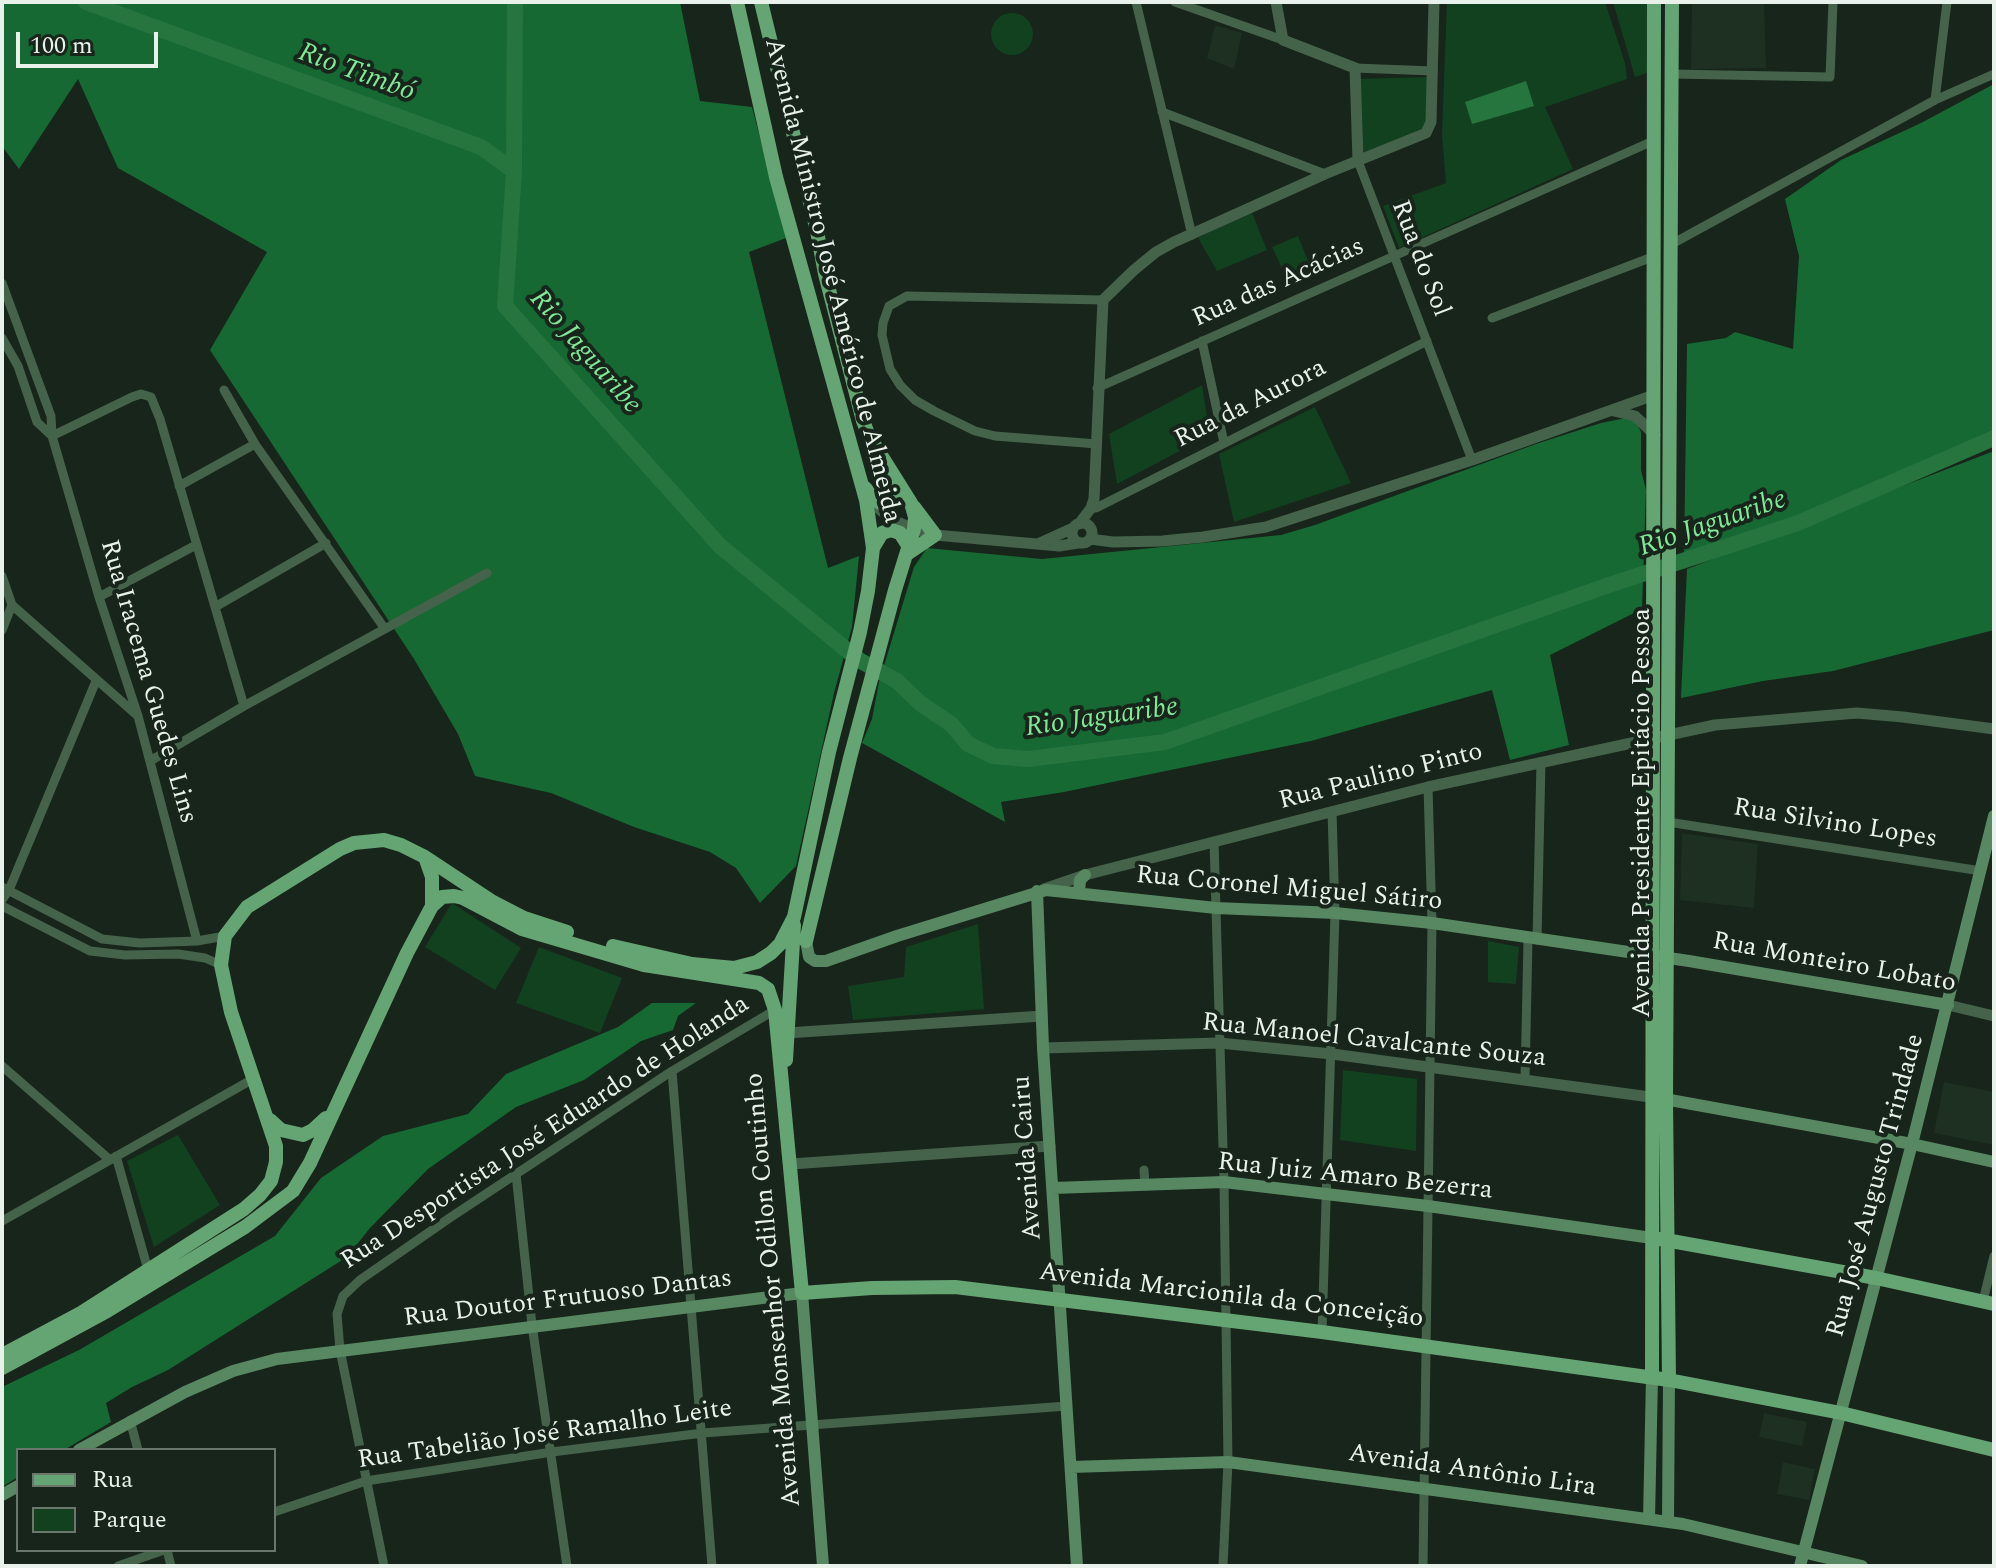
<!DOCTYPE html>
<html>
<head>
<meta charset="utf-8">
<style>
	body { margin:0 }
	#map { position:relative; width:1996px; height:1568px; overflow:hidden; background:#18251a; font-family:Spectral,serif }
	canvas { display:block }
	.frame { position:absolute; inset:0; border:4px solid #e8f1ea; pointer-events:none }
	.legend { position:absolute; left:16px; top:1448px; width:260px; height:104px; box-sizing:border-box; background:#18251a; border:2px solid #6b776d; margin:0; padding:10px 14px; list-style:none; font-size:24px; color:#e8f1ea }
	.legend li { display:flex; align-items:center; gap:16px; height:40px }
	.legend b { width:40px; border:2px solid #6b776d }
	.scale { position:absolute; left:16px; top:32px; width:142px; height:36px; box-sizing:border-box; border:4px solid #e8f1ea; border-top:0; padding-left:10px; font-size:24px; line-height:28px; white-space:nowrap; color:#e8f1ea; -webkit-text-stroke:6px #18251a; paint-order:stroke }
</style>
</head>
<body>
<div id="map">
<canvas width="1996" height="1568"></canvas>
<div class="frame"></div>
<ul class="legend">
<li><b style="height:10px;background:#65a473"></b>Rua</li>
<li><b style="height:22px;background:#124120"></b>Parque</li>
</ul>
<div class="scale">100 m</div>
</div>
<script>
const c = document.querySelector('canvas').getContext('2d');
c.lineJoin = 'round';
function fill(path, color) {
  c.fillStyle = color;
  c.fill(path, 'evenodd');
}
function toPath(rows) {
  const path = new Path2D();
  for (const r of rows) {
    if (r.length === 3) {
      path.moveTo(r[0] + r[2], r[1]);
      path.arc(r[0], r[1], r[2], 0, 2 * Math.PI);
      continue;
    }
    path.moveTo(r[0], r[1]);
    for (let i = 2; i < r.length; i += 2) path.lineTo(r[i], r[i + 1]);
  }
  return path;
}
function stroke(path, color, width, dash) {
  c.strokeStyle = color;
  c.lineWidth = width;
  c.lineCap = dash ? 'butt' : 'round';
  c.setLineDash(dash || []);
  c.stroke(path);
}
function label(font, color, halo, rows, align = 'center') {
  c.font = font + ' Spectral,serif';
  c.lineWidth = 8;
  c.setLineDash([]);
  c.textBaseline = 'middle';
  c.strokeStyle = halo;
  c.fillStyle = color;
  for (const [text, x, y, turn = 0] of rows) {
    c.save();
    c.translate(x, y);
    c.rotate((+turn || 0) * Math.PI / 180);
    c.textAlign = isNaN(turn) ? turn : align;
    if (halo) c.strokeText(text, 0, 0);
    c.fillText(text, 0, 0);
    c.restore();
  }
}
const built = toPath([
	[1692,2,1764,2,1766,68,1691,69],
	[1215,25,1242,33,1234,69,1207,58],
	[1682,833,1758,844,1754,908,1680,900],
	[1944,1082,1994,1092,1994,1145,1934,1133],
	[1764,1413,1807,1422,1802,1446,1759,1437],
	[1783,1462,1815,1469,1809,1500,1777,1494]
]);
const green = toPath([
	[1447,2,1605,2,1625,63,1627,79,1545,107,1573,169,1399,248,1383,206,1446,183,1442,135],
	[1613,2,1648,2,1650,72,1635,77],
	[1012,34,21],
	[1430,77,1428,126,1361,154,1358,79],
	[1251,210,1267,250,1217,271,1198,238],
	[1298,236,1313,273,1290,285,1272,247],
	[1202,385,1210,435,1117,484,1109,434],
	[1315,407,1351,483,1234,522,1219,454],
	[452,903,521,948,495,990,425,947],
	[978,924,984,1009,853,1020,848,986,904,977,906,947],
	[1488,941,1519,947,1516,984,1488,982],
	[539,947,622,978,600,1033,516,1003],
	[1343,1070,1417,1079,1416,1151,1340,1140],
	[178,1135,220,1205,154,1247,127,1161]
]);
const forest = toPath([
	[2,2,680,2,700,101,752,107,786,238,749,252,828,568,859,556,852,627,834,693,796,866,760,903,736,868,710,852,634,827,551,793,475,776,458,734,414,659,210,350,267,252,118,168,78,79,19,169,2,146],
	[1994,84,1994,441,1798,523,1684,560,1687,344,1726,338,1735,332,1793,349,1799,256,1785,199,1841,160,1921,123],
	[1626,418,1636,422,1641,432,1641,470,1646,490,1642,609,1550,655,1569,745,1510,760,1492,690,1311,741,1064,792,1001,802,1005,822,862,743,872,719,879,682,914,567,927,548,1042,559,1281,535,1315,525,1536,444,1601,423],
	[1994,451,1994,630,1833,671,1763,681,1681,698,1687,569],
	[652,1003,696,1003,678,1016,673,1030,641,1041,584,1080,516,1107,428,1169,370,1228,347,1257,168,1370,132,1387,106,1403,111,1422,64,1450,18,1450,18,1477,2,1487,2,1387,79,1350,275,1236,321,1178,383,1136,468,1114,506,1074,618,1027]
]);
const water = toPath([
	[1526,81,1534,106,1472,124,1465,102]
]);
const river = toPath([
	[86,2,481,147,514,171],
	[515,2,514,171,505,306,720,546,859,660,897,681,921,704,951,724,968,744,993,756,1029,759,1165,742,1609,585,1798,523,1994,438]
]);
const minor = toPath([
	[1136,2,1192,235],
	[1175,2,1283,40],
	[1355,68,1433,71],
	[1672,74,1830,77,1833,2],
	[1935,100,1947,2],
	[1162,112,1325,174],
	[1358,161,1472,460],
	[1670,245,1935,100,1994,74],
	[2,283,51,416,52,436,99,597,138,716,197,941],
	[1492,318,1655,256],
	[2,338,18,366,37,422,52,436],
	[1202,341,1224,443],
	[1097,388,1653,141],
	[224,390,255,444,385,629],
	[52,436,132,397,141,394,151,397,160,419,244,706],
	[1097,444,995,436,975,431,934,411,915,400,900,385,890,369,882,335,883,323,889,306,907,296,1103,300],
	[179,486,255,444],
	[1091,508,1096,508,1427,341],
	[2,576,12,605,138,716],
	[99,597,196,545],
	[215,607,326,543],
	[2,630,12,605],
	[150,761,244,706,487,573],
	[1668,822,1981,871],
	[1214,841,1224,1182,1228,1462,1223,1566],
	[2,887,102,939,140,943,197,941,225,936],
	[2,900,9,890,96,681],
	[2,906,90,951,125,955,178,954,205,958,221,965],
	[1537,940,1541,762],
	[2,1066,110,1160],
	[672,1071,712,1566],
	[1525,1079,1528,939],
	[116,1156,148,1270],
	[1144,1170,1145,1185],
	[516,1174,532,1325,567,1566],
	[2,1221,253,1079],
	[1983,1301,1994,1256],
	[1322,1332,1335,913,1332,811],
	[130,1420,138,1450],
	[274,1512,366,1481,552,1452,703,1433,1067,1406],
	[167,1550,171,1566],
	[118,1566,164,1550],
	[384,1566,340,1350,337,1314,343,1296,360,1280,451,1217,672,1071,775,1010],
	[1423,1566,1432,923,1428,787]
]);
const tertiary = toPath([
	[1276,2,1283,40,1355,68,1358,161],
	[1614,411,1635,416,1655,435],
	[870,502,893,520,914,529,935,535,1059,546,1078,543],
	[1082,533,10],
	[1079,524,1091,508,1094,499,1103,300,1134,270,1156,252,1174,242,1325,174,1426,133,1431,122,1434,2],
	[1090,539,1113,542,1162,541,1203,537,1266,527,1472,460,1654,395],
	[1040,543,1073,528],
	[1044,889,1085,875,1428,787,1715,725,1857,713,1903,717,1994,729],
	[1948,1005,1994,1016],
	[787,1033,1042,1016],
	[1043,1048,1219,1043,1332,1054,1650,1097],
	[791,1164,1050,1146]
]);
const secondary = toPath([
	[1037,891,1043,1048,1077,1566],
	[1079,893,1080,880,1085,875],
	[806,941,809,957,815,961,826,961,897,936,1046,890,1216,908,1335,913,1432,923,1689,961,1948,1005],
	[1659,1098,1912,1144,1994,1162],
	[1053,1188,1224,1182,1428,1206,1652,1238],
	[79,1450,185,1392,233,1371,277,1359,802,1293,823,1566],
	[1071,1467,1228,1462,1683,1524,1862,1566],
	[2,1495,18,1486],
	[1649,1519,1652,1377],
	[1668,1522,1669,1380],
	[1800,1566,1914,1136,1994,816]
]);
const primary = toPath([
	[761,2,817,231,825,274,863,421,869,436,911,503,915,517,914,529,895,590,850,758,806,941],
	[864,487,880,503,887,505,895,495,890,480],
	[873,548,882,533,891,530,900,533,909,547],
	[907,554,935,535,914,507],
	[425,857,432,877,432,906],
	[613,946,692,964,734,968,757,962,771,953,780,944,794,917,829,752,860,632,868,591,873,548,866,500,776,177,737,2],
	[786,1060,794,925],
	[270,1120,281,1130,303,1135,313,1130,326,1118],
	[1660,1239,1876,1278,1994,1304],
	[2,1355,81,1313,244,1209,260,1195,271,1181,276,1162,276,1146,231,1012,221,965,225,936,247,907,340,849,354,843,384,840,401,845,425,857,493,902,524,918,567,932],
	[2,1368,107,1311,245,1227,293,1191,310,1163,407,953,432,906,442,897,454,896,463,898,522,929,644,965,759,983,768,989,775,1010,802,1293,872,1288,955,1287,1322,1332,1669,1380,1841,1413,1994,1450],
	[1652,1377,1654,2],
	[1669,1380,1666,1098,1672,2]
]);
const streetNames = [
	["Rua do Sol",1419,259,69],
	["Avenida Ministro José Américo de Almeida",831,281,76],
	["Rua das Acácias",1279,284,-24],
	["Rua da Aurora",1251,405,-27],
	["Rua Iracema Guedes Lins",147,682,74],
	["Rua Paulino Pinto",1381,778,-14],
	["Avenida Presidente Epitácio Pessoa",1644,813,-90],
	["Rua Silvino Lopes",1835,825,9],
	["Rua Coronel Miguel Sátiro",1289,890,5],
	["Rua Monteiro Lobato",1834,964,10],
	["Rua Manoel Cavalcante Souza",1374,1042,6],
	["Rua Desportista José Eduardo de Holanda",546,1134,-33],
	["Avenida Cairu",1029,1158,-94],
	["Rua Juiz Amaro Bezerra",1355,1178,6],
	["Rua José Augusto Trindade",1877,1186,-75],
	["Avenida Monsenhor Odilon Coutinho",775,1290,-95],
	["Avenida Marcionila da Conceição",1231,1297,7],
	["Rua Doutor Frutuoso Dantas",568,1300,-7],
	["Rua Tabelião José Ramalho Leite",545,1436,-8],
	["Avenida Antônio Lira",1472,1472,8]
];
const waterNames = [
	["Rio Timbó",356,74,20],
	["Rio Jaguaribe",584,353,49],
	["Rio Jaguaribe",1713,525,-19],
	["Rio Jaguaribe",1102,719,-8]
];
fill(built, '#1d3021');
fill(green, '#124120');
fill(forest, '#166933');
fill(water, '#26753e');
stroke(river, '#26753e', 16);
stroke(minor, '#45634b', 9);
stroke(tertiary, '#45634b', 11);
stroke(secondary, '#578862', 12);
stroke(primary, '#65a473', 14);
label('26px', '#e8f1ea', '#18251a', streetNames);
label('italic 28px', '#81e799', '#18251a', waterNames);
</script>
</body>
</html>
